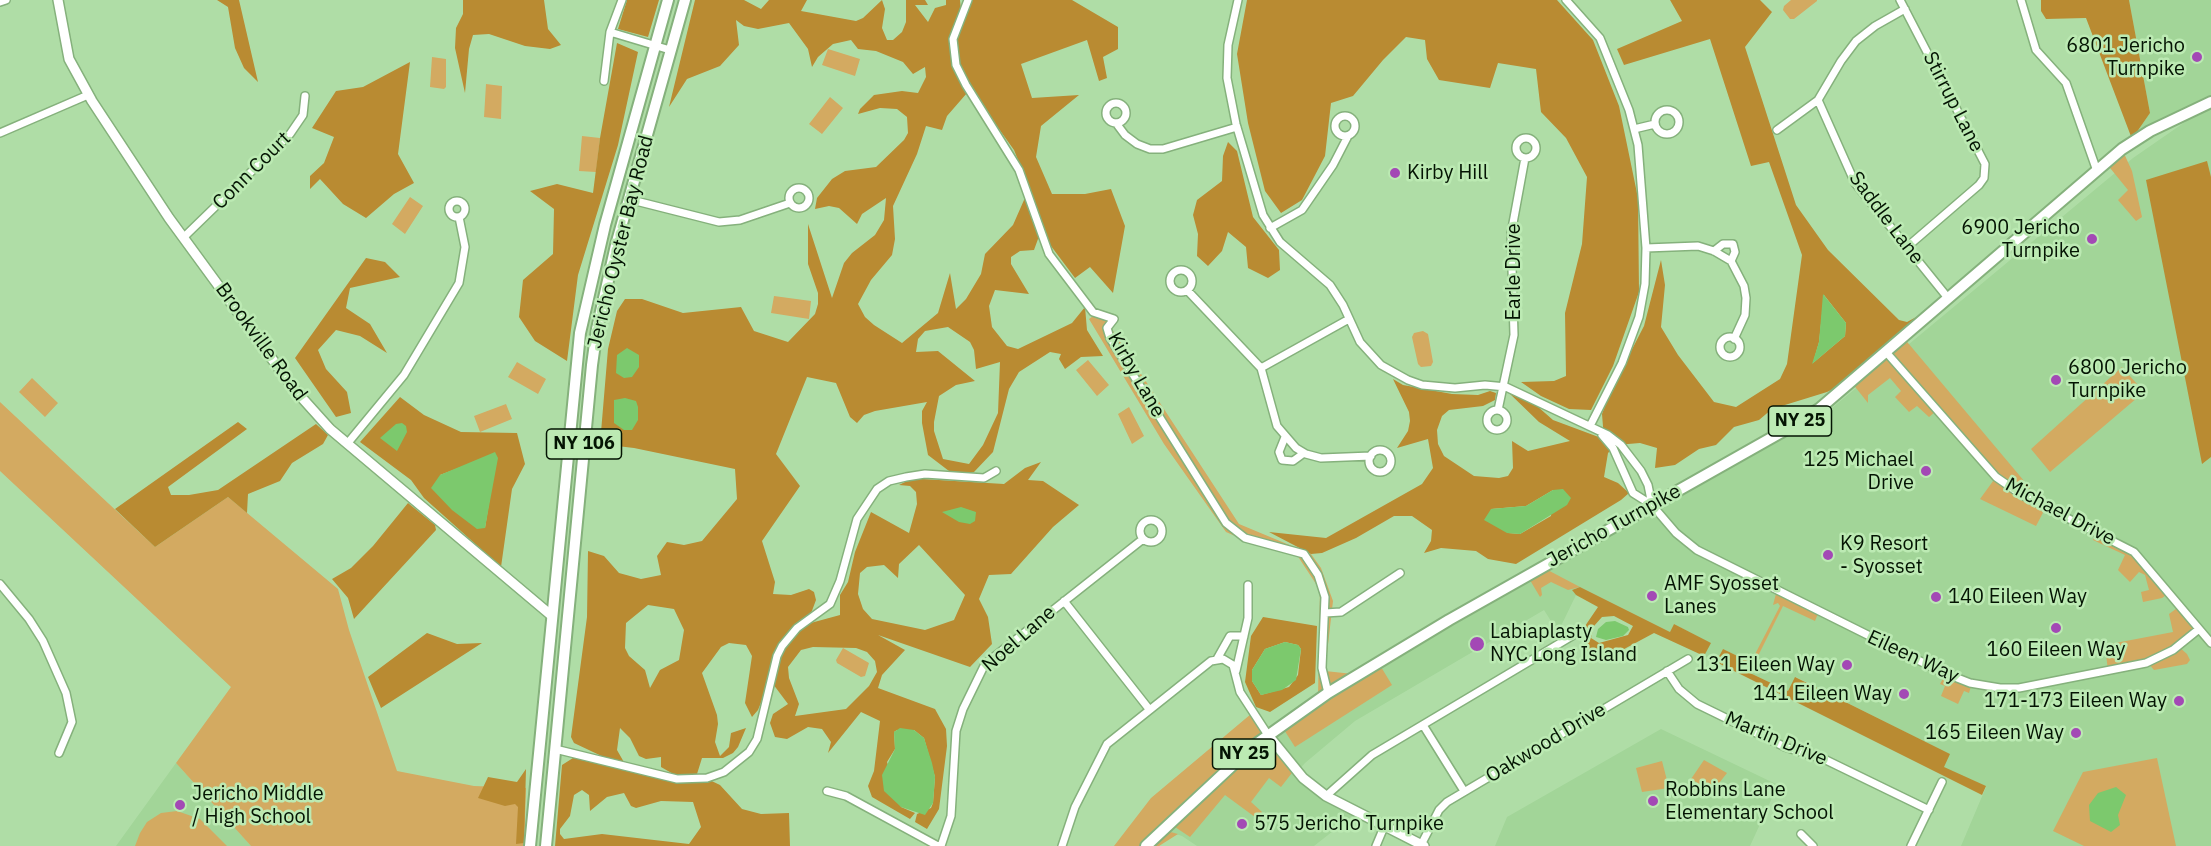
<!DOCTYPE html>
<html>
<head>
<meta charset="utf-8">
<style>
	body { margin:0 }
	canvas { display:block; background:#afdda6 }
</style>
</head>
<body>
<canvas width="2211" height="846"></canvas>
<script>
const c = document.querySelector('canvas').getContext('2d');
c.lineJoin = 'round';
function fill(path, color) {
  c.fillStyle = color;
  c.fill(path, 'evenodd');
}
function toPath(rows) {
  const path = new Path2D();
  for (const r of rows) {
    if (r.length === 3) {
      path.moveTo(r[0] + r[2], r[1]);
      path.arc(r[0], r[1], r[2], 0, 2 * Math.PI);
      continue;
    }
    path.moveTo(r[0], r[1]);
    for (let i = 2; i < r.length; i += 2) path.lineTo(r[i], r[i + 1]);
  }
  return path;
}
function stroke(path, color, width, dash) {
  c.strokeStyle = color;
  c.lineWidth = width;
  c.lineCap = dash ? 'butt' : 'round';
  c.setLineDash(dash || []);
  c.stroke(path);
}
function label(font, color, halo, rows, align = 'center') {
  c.font = font + ' "IBM Plex Sans",sans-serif';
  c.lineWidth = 5;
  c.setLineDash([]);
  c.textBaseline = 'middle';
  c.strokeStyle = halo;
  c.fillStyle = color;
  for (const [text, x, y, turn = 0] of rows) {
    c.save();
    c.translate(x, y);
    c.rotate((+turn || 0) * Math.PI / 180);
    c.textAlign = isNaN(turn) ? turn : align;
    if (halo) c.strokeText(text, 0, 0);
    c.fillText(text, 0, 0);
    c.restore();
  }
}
const built = toPath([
	[2129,0,2211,0,2211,101,2132,139,2150,113],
	[2211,104,2211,846,1961,846,1986,787,1943,767,1949,754,1796,677,1788,691,1750,673,1754,664,1723,649,1716,662,1704,656,1710,643,1674,624,1670,632,1580,587,1572,590,1576,595,1561,626,1556,629,1544,610,1355,721,1305,763,1297,772,1356,813,1314,846,1197,846,1182,836,1163,830,1318,700,1782,433,1826,413,2133,158],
	[1661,729,1778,785,1750,846,1495,846,1507,817],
	[176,763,251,846,116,846]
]);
const green = toPath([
	[1791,0,1817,0,1817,1,1794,19,1790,19,1783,10,1784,6],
	[828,49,860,59,855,76,822,65],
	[432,57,446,59,446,87,444,89,430,87],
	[486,84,502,86,501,119,484,117],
	[830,97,843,108,822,134,809,124],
	[582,136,600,138,596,172,579,171],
	[2122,149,2132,171,2142,217,2136,221,2118,200,2128,190,2106,163],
	[410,197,423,206,405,234,392,224],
	[774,296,811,301,809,319,771,313],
	[1100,311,1239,524,1311,554,1321,568,1333,601,1325,671,1353,674,1318,697,1320,590,1297,555,1251,543,1226,532,1164,444,1089,319],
	[1423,331,1428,334,1433,362,1431,366,1421,367,1418,364,1412,337,1414,333],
	[1903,337,2030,488,2022,494,2046,507,2036,526,1980,499,1996,477,1936,411,1929,417,1917,406,1909,412,1895,397,1901,391,1890,378,1868,395,1868,403,1852,383],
	[1088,360,1109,385,1097,396,1076,370],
	[517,362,546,379,538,394,508,377],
	[2122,367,2144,392,2050,472,2031,449],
	[32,378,58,403,45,417,19,392],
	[0,402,155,547,228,497,338,589,349,630,397,771,474,786,526,788,524,846,251,846,176,763,231,687,0,471],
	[506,404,512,419,480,432,474,416],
	[1129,407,1144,436,1132,444,1118,414],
	[2097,533,2134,552,2169,593,2162,598,2143,602,2141,592,2149,590,2145,575,2139,572,2130,582,2118,570,2125,555,2093,540],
	[1542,567,1580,587,1568,590,1551,582,1541,588,1542,595,1540,597,1527,575],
	[1777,590,1819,611,1815,621,1783,606,1754,664,1751,662,1780,606,1778,603,1773,605],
	[2180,606,2199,629,2178,646,2187,654,2190,660,2187,664,2154,670,2148,663,2108,671,2105,645,2173,632,2169,614],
	[843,648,869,663,865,676,861,677,837,663,836,660],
	[1378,662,1392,685,1295,747,1281,725],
	[1946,673,1972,683,1969,693,1964,691,1958,704,1941,696,1945,686,1940,684],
	[1251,714,1295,769,1281,787,1269,778,1251,802,1262,812,1259,820,1225,795,1190,837,1169,823,1163,830,1178,834,1159,846,1114,846,1151,798],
	[2157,758,2176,846,2084,846,2053,831,2083,772],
	[1704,760,1727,773,1712,792,1691,779],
	[1662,761,1669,788,1642,792,1636,768],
	[177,811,200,819,227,846,135,846,140,833,147,822,161,813]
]);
const forest = toPath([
	[217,0,239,0,258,82,244,68,235,48,228,7],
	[463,0,544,0,548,29,561,45,550,49,525,46,489,34,473,35,469,49,465,93,455,48,456,28,463,14],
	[627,0,659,0,648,37,618,29],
	[695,0,744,0,761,9,769,0,807,0,801,11,856,21,863,18,882,0,885,9,882,28,887,40,893,40,902,32,906,22,906,0,925,0,928,5,915,5,928,22,935,8,946,5,946,0,960,0,962,21,970,0,1072,0,1118,27,1118,49,1103,57,1107,78,1099,81,1087,40,1021,64,1032,98,1079,95,1041,126,1036,157,1052,194,1085,194,1111,189,1125,226,1113,293,1090,267,1075,278,1048,242,1038,239,1034,250,1020,251,1011,257,1011,264,1029,294,995,290,989,306,992,327,1007,346,1018,349,1072,323,1085,307,1087,330,1103,356,1081,357,1065,369,1059,359,1061,354,1050,352,1019,372,1009,389,993,452,974,472,962,474,949,471,928,455,922,423,922,411,927,402,875,411,864,415,857,423,850,417,836,383,807,377,776,454,800,486,762,541,775,582,773,594,791,595,809,589,814,592,816,600,807,624,840,615,840,595,848,582,855,552,871,512,909,533,917,504,916,492,910,486,899,485,909,480,922,479,1004,484,1025,468,1041,462,1028,480,1043,481,1079,505,1053,527,1011,574,989,575,979,599,988,617,992,644,970,667,878,635,905,650,882,675,878,688,935,709,946,729,947,746,939,809,927,829,915,822,917,814,931,808,933,803,935,777,924,738,914,730,897,730,894,732,895,749,887,762,901,807,915,813,910,819,872,797,868,786,874,771,880,721,861,712,828,753,831,742,822,729,808,727,787,739,775,737,770,723,773,714,788,704,770,680,758,710,752,717,745,703,752,656,746,645,729,643,721,647,702,673,717,715,718,724,715,742,720,756,729,747,731,733,746,728,738,747,733,753,723,758,702,758,697,774,720,785,742,809,761,814,789,813,790,846,555,846,562,765,573,758,610,760,574,743,571,737,587,617,588,551,604,556,619,573,641,579,661,575,657,556,667,542,684,545,702,541,737,499,735,469,634,448,600,444,608,349,617,311,625,299,642,299,683,313,741,307,754,331,788,342,815,314,818,304,818,293,808,264,808,224,832,298,844,263,852,253,875,235,884,220,886,198,862,214,857,224,839,208,829,206,815,209,817,198,832,179,845,171,876,167,904,140,908,133,907,117,897,109,880,108,858,114,860,109,874,95,902,91,918,93,926,77,925,67,913,74,903,62,876,51,858,49,851,40,833,44,818,57,812,67,808,49,789,23,758,29,744,26,736,20,739,45,720,66,687,79,669,107],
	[967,93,989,115,1014,150,1027,182,1024,200,1013,225,985,254,981,274,966,299,956,309,950,273,938,313,902,343,874,325,865,317,858,304,871,280,892,255,895,239,893,206,917,154,926,126,942,130,947,116],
	[948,327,970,342,974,350,976,369,1000,362,998,413,983,445,969,464,943,459,934,431,934,422,939,396,956,385,975,381,938,351,916,352,918,339,925,331],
	[919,545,965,595,954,620,925,630,872,619,863,609,858,594,860,573,867,567,884,565,898,578,899,564],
	[648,605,674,609,684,630,679,660,660,670,650,688,645,670,629,656,625,648,626,623],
	[813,647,856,648,867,652,875,661,877,672,869,686,846,709,795,716,799,704,789,678,788,667,801,650],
	[620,728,630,738,639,756,646,759,661,757,661,767,675,775,658,778,645,775,625,764,617,750],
	[582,790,589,795,590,811,607,797,624,793,631,806,636,808,661,801,693,802,701,827,689,844,602,834,564,839,560,834,560,829,570,816,574,795],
	[1247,0,1557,0,1593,40,1619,106,1638,198,1639,292,1613,366,1591,410,1569,409,1541,396,1521,382,1554,381,1566,376,1565,313,1582,244,1587,177,1566,138,1541,112,1536,69,1498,63,1490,88,1439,80,1427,59,1425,40,1406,37,1383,60,1353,96,1331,103,1325,156,1302,200,1281,213,1265,191,1248,123,1237,54],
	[1670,0,1760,0,1772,12,1745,47,1796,205,1828,250,1899,320,1907,322,1920,315,1912,326,1848,382,1827,392,1772,409,1759,420,1734,427,1716,445,1699,449,1675,465,1655,468,1657,448,1640,443,1616,445,1608,453,1604,477,1618,483,1629,493,1621,500,1516,564,1488,559,1476,551,1441,548,1424,553,1431,541,1432,530,1412,516,1394,516,1356,538,1322,553,1311,554,1269,532,1326,538,1422,484,1433,468,1428,439,1397,448,1408,431,1410,421,1409,412,1393,379,1403,385,1452,394,1478,395,1490,391,1496,393,1495,400,1483,406,1449,410,1442,416,1437,430,1438,444,1444,456,1474,476,1499,478,1508,476,1513,468,1512,441,1528,451,1570,441,1539,422,1509,393,1537,406,1553,420,1604,439,1602,414,1611,390,1644,326,1661,260,1665,285,1661,327,1678,355,1714,402,1736,407,1780,379,1787,364,1802,255,1769,162,1751,166,1710,39,1624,65,1617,49,1682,21],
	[1824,295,1846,323,1845,336,1813,363,1819,342],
	[1553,490,1551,516,1520,534,1508,533,1491,509,1526,506],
	[2041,0,2129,0,2150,113,2132,139,2086,18,2046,19,2041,11],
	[617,43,638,52,618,145,578,275,567,361,535,341,519,317,523,280,553,254,554,209,530,191,557,184,593,193,600,138],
	[410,62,398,154,414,183,394,194,366,218,343,204,320,179,310,189,310,176,324,163,334,137,312,128,336,91,363,87],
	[1228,142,1237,151,1253,217,1279,250,1280,270,1268,278,1248,268,1246,247,1228,232,1222,251,1208,266,1197,256,1198,234,1193,215,1197,200,1222,181,1223,156],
	[2207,161,2211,177,2211,457,2202,464,2146,180],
	[366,258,385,262,400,277,350,288,346,308,370,324,387,353,360,336,336,330,318,350,326,369,347,392,351,413,336,417,295,358],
	[400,397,424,415,461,432,517,433,525,464,512,489,501,567,424,498,411,480,360,442],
	[461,467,492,484,485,528,440,475],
	[238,422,247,429,168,487,171,495,189,495,218,490,316,424,328,435,323,444,292,463,280,481,248,494,247,513,228,497,155,547,115,509],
	[408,503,435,525,436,530,354,619,348,598,332,579,351,568,373,546],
	[1580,587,1670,632,1674,624,1711,643,1704,656,1654,633,1600,662,1581,646,1584,641,1583,629,1598,607,1576,595,1572,590],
	[1614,616,1633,626,1628,635,1599,643,1591,638,1594,626,1602,617],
	[1263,617,1317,626,1315,683,1270,712,1256,707,1245,682,1251,636],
	[1285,642,1298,645,1301,649,1298,675,1289,687,1261,695,1252,681,1252,670,1265,649],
	[427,633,457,644,482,643,381,708,368,677],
	[1723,649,1754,664,1750,673,1788,691,1795,677,1950,754,1944,767,1986,786,1982,795,1716,662],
	[526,769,524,843,516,844,518,807,515,804,505,806,478,798,488,777,517,782]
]);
const water = toPath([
	[1823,294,1846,323,1845,336,1812,364,1819,342],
	[627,348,639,355,639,367,632,377,624,378,616,373,617,355],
	[625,398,636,401,638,407,638,420,632,430,624,430,614,423,614,400],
	[402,423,406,426,407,432,397,451,380,438,396,424],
	[495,452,498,458,485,528,477,529,452,510,431,488,440,475],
	[1563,489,1571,498,1567,505,1520,534,1507,533,1484,520,1491,509,1526,506,1553,490],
	[961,507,976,512,975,521,970,524,959,522,942,512],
	[1615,621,1628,627,1629,630,1623,636,1606,640,1596,637,1598,629,1606,622],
	[1285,642,1298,645,1301,649,1296,680,1282,690,1261,695,1252,681,1252,670,1265,649],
	[900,728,914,730,924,738,932,763,935,777,933,803,925,815,901,807,884,791,882,775,895,749,894,732],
	[2116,787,2126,795,2118,815,2120,825,2111,832,2090,821,2089,805,2098,793]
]);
const street = toPath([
	[968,0,953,39,956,65,966,85,1019,170,1049,254,1093,312,1114,319,1107,328,1110,338,1226,523,1245,538,1304,554,1318,575,1325,597,1322,668,1328,693],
	[1238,0,1228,45,1227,78,1236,124,1263,215,1280,242,1330,285,1343,305,1360,342,1381,365,1408,380,1422,385,1455,388,1485,385,1506,387,1608,435,1621,445,1641,471,1648,485,1652,505],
	[1566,0,1600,38,1629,110,1638,145,1646,248,1645,284,1639,317,1622,363,1590,426],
	[1900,0,1985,164,1984,178,1979,185,1907,247],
	[2021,0,2036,50,2066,83,2097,171],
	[0,2,6,0],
	[610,32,670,50],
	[604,81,610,32,622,0],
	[1818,100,1855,183,1948,298],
	[1116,113,10],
	[1667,122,12],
	[1345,126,10],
	[1116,123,1125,135,1137,144,1150,149,1163,149,1237,127],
	[1634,129,1655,124],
	[1777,130,1818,100,1841,61,1856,41,1875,26,1905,9],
	[0,133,88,95],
	[1526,148,10],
	[799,198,10],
	[628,199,719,222,740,220,790,203],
	[457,209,8],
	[1270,228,1302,210,1333,165,1348,136],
	[184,237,290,134,303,115,305,96],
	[1646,248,1698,246,1714,251,1731,261,1744,286,1746,298,1745,315,1734,339],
	[1714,251,1723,244,1733,244,1735,252,1731,261],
	[1181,281,11],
	[1187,290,1261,368,1277,426,1296,448,1306,454,1321,458,1371,456],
	[1730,347,10],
	[1886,352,1996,477,2022,495,2134,552,2211,643],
	[1261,368,1349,319],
	[1498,410,1514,335,1511,234,1525,158],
	[1497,420,10],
	[1602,435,1613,448,1633,493,1652,505,1676,533,1697,550,1942,672,1970,683,2000,688,2019,688,2146,663,2173,650,2199,629],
	[1285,437,1279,452,1282,460,1293,461,1304,453],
	[347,444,404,375,459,283,465,247,459,217],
	[1380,461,11],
	[1151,531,11],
	[0,584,29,619,43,641,66,693,72,722,59,753],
	[1064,601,1149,709],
	[1325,613,1341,612,1400,573],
	[1217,659,1230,636,1244,636],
	[1236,671,1248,618,1248,585],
	[1667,671,1679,689,1697,704,1785,747,1826,760,1929,810],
	[1423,725,1464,791],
	[555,749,677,779,707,778,724,772,749,752,757,739,777,656,782,646,797,628,830,604,840,581,857,519,877,489,889,481,906,477,925,474,984,478,996,471],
	[827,791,846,796,938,846],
	[1326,796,1372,755,1572,636],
	[1801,834,1813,846],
	[1421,845,1439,810,1447,802,1688,659],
	[941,846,951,816,956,731,963,709,985,664,1143,539],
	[1062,846,1075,807,1107,744,1211,661,1223,659,1233,665,1240,692,1268,735],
	[1376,846,1384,827],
	[1911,846,1942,782]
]);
const secondary = toPath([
	[58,0,69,59,92,101,169,218,294,389,330,429,552,616],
	[1268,735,1303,778,1326,796,1424,846]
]);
const primary = toPath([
	[530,846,580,333,605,225,668,0],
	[546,846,592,365,597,329,616,245,685,0],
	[1146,846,1252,747,1328,693,1449,620,1780,433,1819,409,2122,149,2150,131,2211,102]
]);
const markers = [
	[2197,57,6,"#a349b5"],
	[1395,173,6,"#a349b5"],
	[2092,239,6,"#a349b5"],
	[2056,380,6,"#a349b5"],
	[1926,471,6,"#a349b5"],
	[1828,555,6,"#a349b5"],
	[1652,596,6,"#a349b5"],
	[1936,597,6,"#a349b5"],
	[2056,628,6,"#a349b5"],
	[1477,644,8,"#a349b5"],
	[1847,665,6,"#a349b5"],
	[1904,694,6,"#a349b5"],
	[2179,701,6,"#a349b5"],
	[2076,733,6,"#a349b5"],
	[1653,801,6,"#a349b5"],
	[180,805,6,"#a349b5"],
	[1242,824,6,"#a349b5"]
];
const shields = [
	[1800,421,63],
	[584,444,75],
	[1244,754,63]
];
const shieldNames = [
	["NY 25",1800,421],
	["NY 106",584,444],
	["NY 25",1244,754]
];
const poiNames = [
	["6801 Jericho",2185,46,"right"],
	["Turnpike",2185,69,"right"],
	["Kirby Hill",1407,173],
	["6900 Jericho",2080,228,"right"],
	["Turnpike",2080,251,"right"],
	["6800 Jericho",2068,368],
	["Turnpike",2068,391],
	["125 Michael",1914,460,"right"],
	["Drive",1914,483,"right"],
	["K9 Resort",1840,544],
	["- Syosset",1840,567],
	["AMF Syosset",1664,584],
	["Lanes",1664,607],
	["140 Eileen Way",1948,597],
	["Labiaplasty",1490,632],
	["NYC Long Island",1490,655],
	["160 Eileen Way",2056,650,"center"],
	["131 Eileen Way",1835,665,"right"],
	["141 Eileen Way",1892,694,"right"],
	["171-173 Eileen Way",2167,701,"right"],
	["165 Eileen Way",2064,733,"right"],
	["Robbins Lane",1665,790],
	["Elementary School",1665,813],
	["Jericho Middle",192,794],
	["/ High School",192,817],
	["575 Jericho Turnpike",1254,824]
];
const streetNames = [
	["Stirrup Lane",1953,102,63],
	["Conn Court",252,171,-45],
	["Saddle Lane",1886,218,53],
	["Jericho Oyster Bay Road",621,242,-76],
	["Earle Drive",1514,272,-90],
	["Brookville Road",261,342,54],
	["Kirby Lane",1136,375,60],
	["Michael Drive",2060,512,28],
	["Jericho Turnpike",1614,526,-29],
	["Noel Lane",1019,639,-41],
	["Eileen Way",1913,657,25],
	["Martin Drive",1776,739,23],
	["Oakwood Drive",1546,743,-31]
];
fill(built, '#a2d598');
fill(green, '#d3aa61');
fill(forest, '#b98b32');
fill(water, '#7cc96d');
stroke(street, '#85b17c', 10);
stroke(secondary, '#85b17c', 12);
stroke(primary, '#85b17c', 14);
stroke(street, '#fff', 7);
stroke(secondary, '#fff', 9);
stroke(primary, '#fff', 10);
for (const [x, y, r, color] of markers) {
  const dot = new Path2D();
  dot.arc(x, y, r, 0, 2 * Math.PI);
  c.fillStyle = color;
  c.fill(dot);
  stroke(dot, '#bceab3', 2);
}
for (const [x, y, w] of shields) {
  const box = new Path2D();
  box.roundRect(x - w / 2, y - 15, w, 30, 4.5);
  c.fillStyle = '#bceab3';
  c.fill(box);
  stroke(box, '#041403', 1.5);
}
label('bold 18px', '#041403', null, shieldNames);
label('20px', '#041403', '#bceab3', poiNames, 'left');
label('20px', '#041403', '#bceab3', streetNames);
</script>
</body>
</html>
